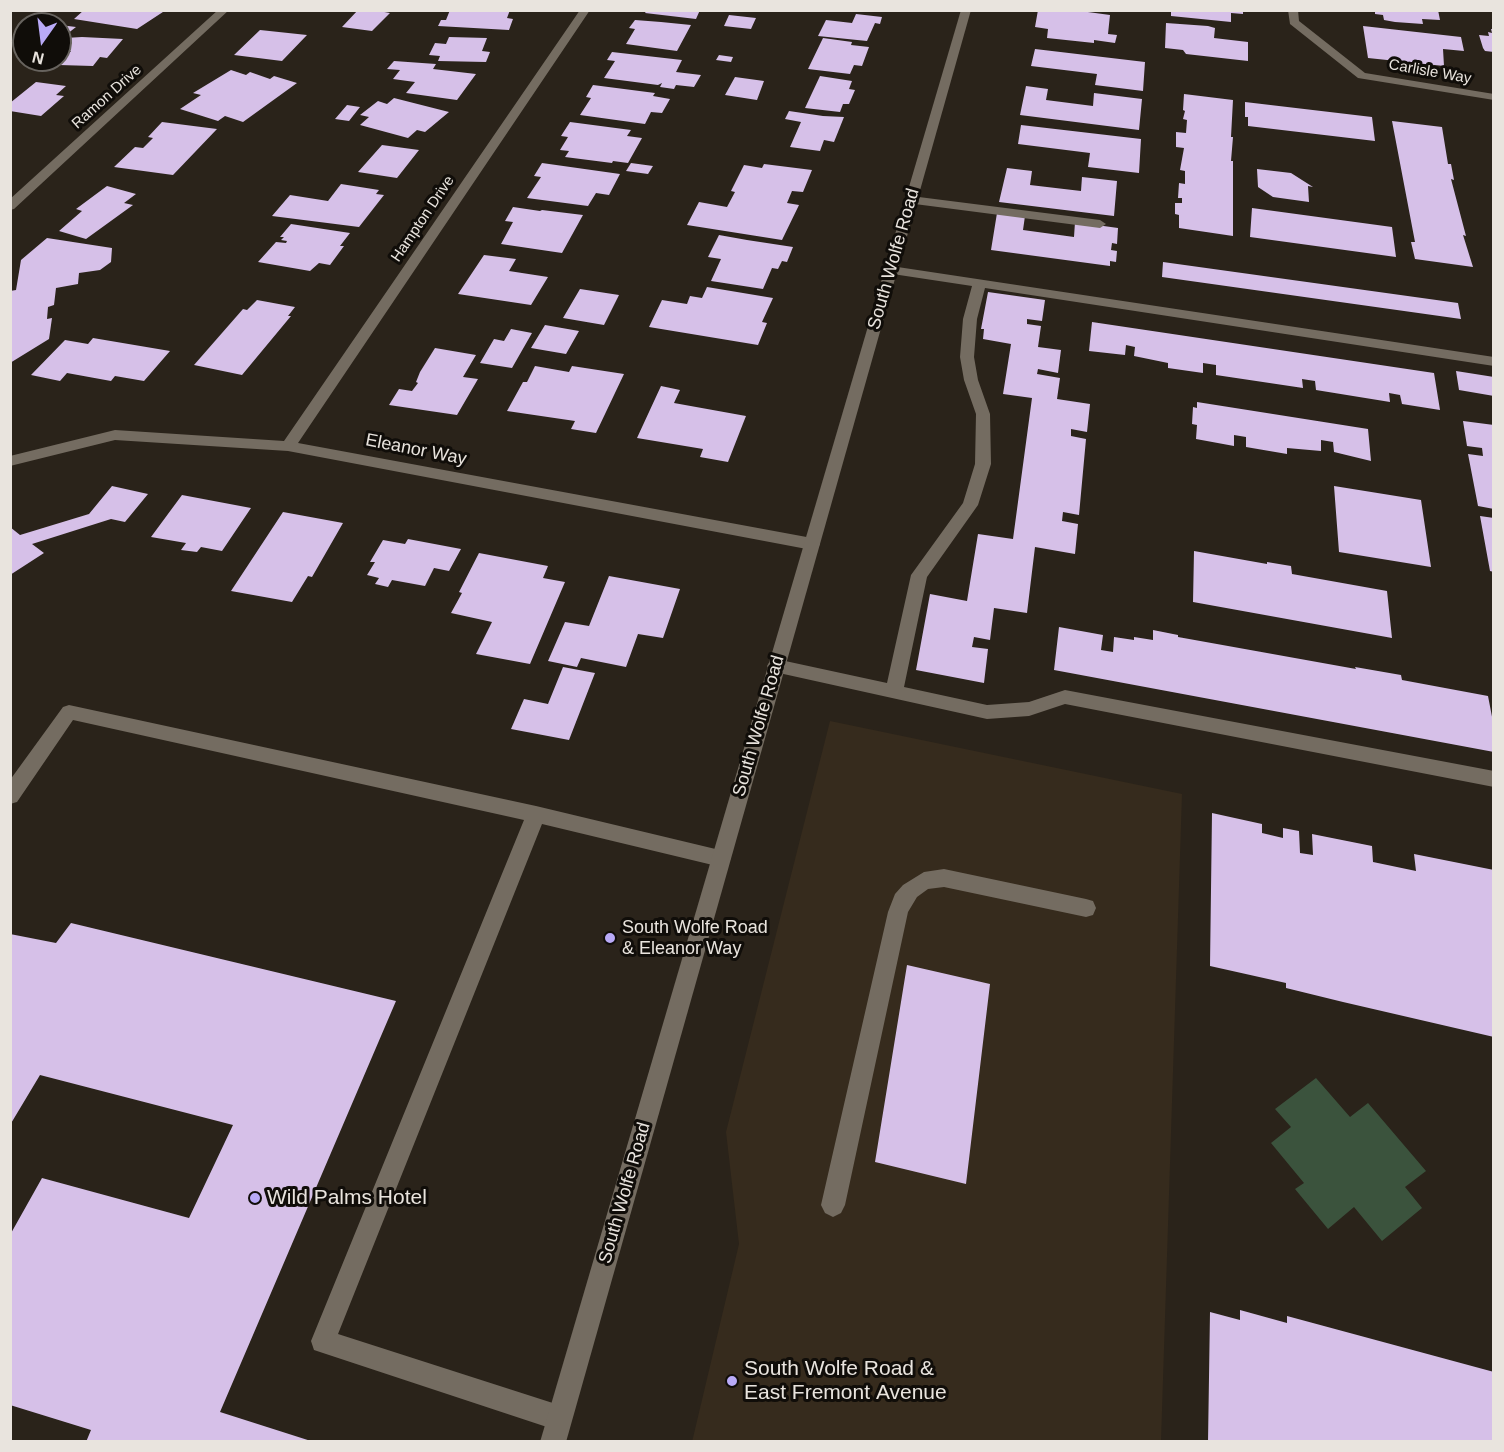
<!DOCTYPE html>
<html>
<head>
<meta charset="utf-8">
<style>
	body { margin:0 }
	#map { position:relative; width:1504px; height:1452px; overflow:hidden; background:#2a231a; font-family:Arial,sans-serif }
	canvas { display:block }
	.frame { position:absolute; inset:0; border:12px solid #e9e4de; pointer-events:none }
	.north { position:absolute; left:12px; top:12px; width:60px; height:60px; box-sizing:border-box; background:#100d09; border:2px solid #67635e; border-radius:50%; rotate:194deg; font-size:16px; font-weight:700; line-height:24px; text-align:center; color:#e9e4de }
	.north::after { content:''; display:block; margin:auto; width:21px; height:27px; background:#b9aaf7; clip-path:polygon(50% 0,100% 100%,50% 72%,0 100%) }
</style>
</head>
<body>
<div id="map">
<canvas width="1504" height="1452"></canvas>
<div class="frame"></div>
<div class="north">N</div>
</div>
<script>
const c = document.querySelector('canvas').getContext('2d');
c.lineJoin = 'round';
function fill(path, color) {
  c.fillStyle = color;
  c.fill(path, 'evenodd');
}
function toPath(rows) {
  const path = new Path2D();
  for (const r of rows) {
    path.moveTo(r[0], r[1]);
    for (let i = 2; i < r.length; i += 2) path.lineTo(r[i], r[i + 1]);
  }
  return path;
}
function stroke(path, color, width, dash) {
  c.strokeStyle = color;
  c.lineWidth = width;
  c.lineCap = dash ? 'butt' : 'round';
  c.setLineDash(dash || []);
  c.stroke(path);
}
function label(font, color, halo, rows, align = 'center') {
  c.font = font + ' Arial,sans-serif';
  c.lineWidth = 6;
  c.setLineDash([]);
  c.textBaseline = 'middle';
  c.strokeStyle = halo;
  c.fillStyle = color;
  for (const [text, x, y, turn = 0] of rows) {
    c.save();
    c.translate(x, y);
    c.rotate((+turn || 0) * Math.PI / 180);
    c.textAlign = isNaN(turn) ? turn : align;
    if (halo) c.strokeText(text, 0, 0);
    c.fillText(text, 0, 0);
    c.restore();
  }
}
const built = toPath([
	[830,721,1182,794,1161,1441,692,1442,739,1244,726,1132]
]);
const green = toPath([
	[1316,1078,1350,1117,1368,1103,1426,1171,1405,1187,1422,1208,1382,1241,1354,1207,1328,1229,1295,1189,1304,1183,1271,1143,1291,1127,1275,1109]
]);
const building = toPath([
	[84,10,166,10,137,29,74,19],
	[358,10,373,10,390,13,372,31,342,27],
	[450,10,510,10,507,18,513,19,509,30,438,26,441,20,446,20],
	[647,10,700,10,696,19,645,13],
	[1038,10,1073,10,1110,15,1108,34,1117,35,1115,43,1094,40,1094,43,1047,38,1048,29,1035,27],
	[1171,10,1243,10,1243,14,1231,13,1231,22,1171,16],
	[1375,10,1438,10,1440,20,1422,19,1423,24,1395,22,1384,20,1383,15,1375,14],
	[856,14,882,17,880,24,875,23,867,41,818,36,826,20,852,23],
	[729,15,756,18,751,29,724,26],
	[635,20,661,22,691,25,677,51,626,44,635,29,629,28],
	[1166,23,1208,26,1215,28,1214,38,1248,42,1248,61,1186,54,1183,50,1165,48],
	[60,25,76,27,62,38,60,37],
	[1363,26,1461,37,1464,51,1443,49,1444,66,1368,58],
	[1491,29,1494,29,1494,52,1485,51,1483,48,1479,35,1489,36,1488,32,1492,33],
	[260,30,307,35,282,61,234,55],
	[82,37,123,39,107,58,100,57,93,66,59,65,71,51,60,51,60,44,65,38],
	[449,37,487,38,482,51,490,52,486,62,438,61,440,56,429,55,435,43,446,44],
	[823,38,852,42,851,45,869,47,862,66,854,65,850,74,808,69],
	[1035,49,1145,62,1143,91,1095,85,1097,74,1031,66],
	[612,52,682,60,676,72,701,75,694,87,676,85,674,89,660,87,662,83,658,85,604,78,615,61,607,60],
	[719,55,733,57,731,62,716,60],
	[394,61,436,64,433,69,476,74,457,100,406,93,415,82,393,79,400,70,387,69],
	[231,70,246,75,250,72,270,79,274,76,297,83,243,122,225,116,218,121,180,109,201,95,193,93],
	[820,76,852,81,849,89,855,90,849,104,843,104,840,112,805,108],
	[735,77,764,81,757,100,725,95],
	[36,82,66,86,56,95,64,96,41,116,10,111,10,103],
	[593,85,655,93,653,96,670,99,662,113,651,112,645,124,580,115,591,98,586,97],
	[1026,86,1048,89,1046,100,1093,106,1094,93,1142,99,1139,130,1020,115],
	[1184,94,1233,100,1231,137,1233,137,1231,161,1233,161,1233,236,1179,228,1179,215,1175,214,1175,203,1182,203,1182,198,1178,198,1179,183,1185,184,1185,171,1180,170,1184,148,1176,147,1176,132,1186,133,1187,120,1183,119,1185,111,1183,110],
	[394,98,449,112,425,132,417,130,408,138,360,125,369,117,360,115,378,101,387,104],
	[1245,102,1372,117,1375,141,1248,126,1248,117,1245,117],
	[347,105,360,107,349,121,335,119],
	[789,111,823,116,844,117,834,142,824,140,820,151,790,147,801,122,785,119],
	[1392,121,1442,127,1448,164,1451,164,1454,180,1451,179,1466,236,1463,235,1473,267,1415,259,1411,242,1415,242],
	[162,122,217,129,173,175,114,167,135,147,143,148,153,138,148,137],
	[570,122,631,130,627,136,642,138,628,163,613,161,612,163,565,157,569,151,560,150,568,137,561,136],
	[1021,125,1141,139,1139,173,1088,167,1090,153,1018,144],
	[382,145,419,150,397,178,358,172],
	[542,163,620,174,609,195,596,193,588,206,527,198,541,177,534,176],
	[631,163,653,166,648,174,626,171],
	[764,164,812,170,803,192,792,191,787,203,799,205,782,240,687,225,699,202,727,207,735,192,731,191,744,165,762,168],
	[1007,168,1032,171,1030,185,1081,191,1082,177,1117,181,1114,216,999,202],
	[1257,169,1291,173,1313,187,1308,186,1309,202,1273,197,1258,187],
	[341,184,379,190,376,194,384,195,359,227,272,216,290,195,328,201],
	[107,186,136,194,124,203,133,205,86,239,59,231,82,211,76,209],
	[513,207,540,211,542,210,583,215,562,253,501,244,513,222,505,221],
	[1252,208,1392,227,1396,257,1250,237],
	[997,213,1025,216,1023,230,1074,237,1075,222,1118,228,1117,244,1112,243,1111,250,1117,251,1116,262,1110,261,1110,266,991,250],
	[291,224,350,233,340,246,344,246,330,265,319,263,310,271,258,262,276,242,286,243,287,241,281,240,284,237,280,237],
	[719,235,747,240,793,247,787,262,782,261,778,269,772,268,763,289,711,281,721,259,708,257],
	[47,238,112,248,111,262,100,270,79,273,78,284,56,288,54,305,48,307,47,319,52,318,49,339,10,363,10,291,16,290,21,260],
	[484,255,516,259,509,271,548,277,531,305,458,294],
	[1163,262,1458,303,1461,319,1162,277],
	[707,287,773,298,762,322,767,323,758,345,649,327,662,300,687,304,690,296,702,298],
	[580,289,619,295,604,325,563,318],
	[988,292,1045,300,1042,321,1027,319,1027,324,1041,326,1038,347,1061,350,1058,373,1038,369,1037,374,1060,378,1057,399,1090,404,1087,432,1071,429,1071,436,1086,439,1079,515,1063,512,1062,521,1078,524,1075,554,1035,547,1027,613,994,608,990,640,974,637,972,647,988,649,984,683,916,670,930,594,967,601,978,534,1013,539,1032,398,1003,394,1011,344,983,339,984,329,981,329],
	[257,300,295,307,288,316,291,316,242,375,194,365,243,309,247,310],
	[1092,322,1434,373,1440,410,1402,404,1400,395,1389,393,1390,402,1316,390,1315,381,1302,379,1303,388,1216,375,1216,365,1203,363,1203,373,1168,368,1168,363,1134,356,1135,347,1126,345,1125,355,1089,351],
	[545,325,579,331,566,354,531,348],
	[511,329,532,333,512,368,480,363,494,339,504,341],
	[93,338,170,351,144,381,115,376,111,381,67,373,60,381,31,375,65,340,88,344],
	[435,348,476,355,463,377,478,379,457,415,389,405,399,389,412,391,418,383,416,382,420,372],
	[535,366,569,372,572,366,624,374,596,433,571,429,575,421,507,411,523,382,527,382],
	[1456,371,1494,377,1494,396,1459,390],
	[661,386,680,390,674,403,746,416,728,462,700,457,703,449,637,438],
	[1197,402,1368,429,1371,461,1334,452,1333,442,1321,440,1321,451,1287,448,1287,454,1246,447,1246,437,1234,435,1234,446,1196,439,1197,425,1192,424,1193,407,1197,408],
	[1463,421,1494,425,1494,509,1478,506,1468,454,1483,456,1482,448,1467,446],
	[112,486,148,494,125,522,111,519,32,544,44,553,10,575,10,527,20,535,89,514],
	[1334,486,1421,500,1431,567,1339,552],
	[182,495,251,508,222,551,201,547,197,552,181,550,186,543,151,537],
	[283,512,343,523,312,577,308,576,292,602,231,591],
	[1480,516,1494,518,1494,572,1490,571],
	[408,539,461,549,449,571,434,568,425,586,392,580,388,587,375,584,379,578,367,575,375,562,370,562,383,540,405,544],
	[1194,551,1267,564,1267,562,1291,566,1292,574,1387,591,1392,638,1193,602],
	[479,553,548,566,543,578,565,582,530,664,476,654,492,622,451,613,462,593,459,592],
	[609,576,680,589,663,638,638,634,626,667,581,658,577,667,548,661,565,622,589,626],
	[1059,627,1103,635,1101,650,1113,652,1114,637,1134,640,1134,637,1153,640,1153,630,1178,635,1178,637,1356,669,1355,667,1401,675,1402,680,1488,696,1494,727,1494,752,1054,670],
	[563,667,595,673,569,740,511,729,524,699,548,704],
	[1212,813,1262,824,1262,833,1283,838,1283,828,1299,831,1300,853,1313,855,1312,834,1372,846,1373,862,1416,871,1414,854,1494,870,1494,1037,1343,1002,1286,988,1286,983,1210,966],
	[71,923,396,1001,220,1412,314,1442,86,1442,91,1430,10,1405,10,1235,42,1178,189,1218,233,1125,40,1075,10,1125,10,934,56,943],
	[907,965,990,984,966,1184,875,1162],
	[1240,1310,1287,1323,1287,1316,1494,1372,1494,1442,1208,1442,1210,1312,1240,1320]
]);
const lane = toPath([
	[911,196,1100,220,1106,224,1100,228,907,203,907,197,911,196],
	[891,266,1494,357,1494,366,985,288,977,319,974,357,978,380,990,414,991,464,978,505,927,577,904,687,987,705,1029,702,1065,690,1494,771,1494,787,1065,704,1029,716,987,719,770,671,767,666,770,661,776,659,887,683,911,575,963,503,975,464,976,414,964,380,960,357,963,319,972,286,886,273,885,270,886,267,891,266],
	[69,705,536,806,728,852,731,858,728,864,721,867,542,824,338,1334,559,1405,568,1409,572,1418,568,1427,559,1431,323,1353,314,1350,311,1341,524,820,73,720,17,802,10,804,10,780,63,707,69,705],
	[944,869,1086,899,1093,901,1096,908,1093,915,1086,917,944,887,928,889,917,897,908,912,845,1205,841,1213,833,1217,825,1213,821,1205,888,912,895,894,903,885,924,872,944,869]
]);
const street = toPath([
	[218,10,229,10,14,209,10,210,10,199,218,10],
	[580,10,590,10,298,443,812,538,818,540,820,544,818,548,812,550,288,451,115,440,10,466,10,456,115,430,284,441,580,10],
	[1288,10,1298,10,1299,21,1365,73,1494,94,1494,100,1358,78,1290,24,1288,10]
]);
const secondary = toPath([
	[961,10,971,10,566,1442,540,1442,961,10]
]);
const markers = [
	[610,938,6,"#b9aaf7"],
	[255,1198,6,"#b9aaf7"],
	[732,1381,6,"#b9aaf7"]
];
const farStreetnames = [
	["Carlisle Way",1430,72,10],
	["Ramon Drive",107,97,-42],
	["Hampton Drive",423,219,-56]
];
const streetNames = [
	["South Wolfe Road",894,259,-74],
	["Eleanor Way",416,450,11],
	["South Wolfe Road",759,726,-74],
	["South Wolfe Road",625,1193,-74]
];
const poiNames = [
	["South Wolfe Road",622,928],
	["& Eleanor Way",622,949]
];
const nearPoinames = [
	["Wild Palms Hotel",267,1198],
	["South Wolfe Road &",744,1369],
	["East Fremont Avenue",744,1393]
];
fill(built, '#362b1d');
fill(green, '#3b533d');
fill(building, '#d6c0e8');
fill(lane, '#746c61');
fill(street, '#746c61');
fill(secondary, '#746c61');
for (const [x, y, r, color] of markers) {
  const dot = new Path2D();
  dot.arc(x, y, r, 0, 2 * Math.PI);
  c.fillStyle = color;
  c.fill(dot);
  stroke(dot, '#100d09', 2);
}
label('15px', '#e9e4de', '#100d09', farStreetnames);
label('18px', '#e9e4de', '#100d09', streetNames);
label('18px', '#e9e4de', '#100d09', poiNames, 'left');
label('21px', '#e9e4de', '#100d09', nearPoinames, 'left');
</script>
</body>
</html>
